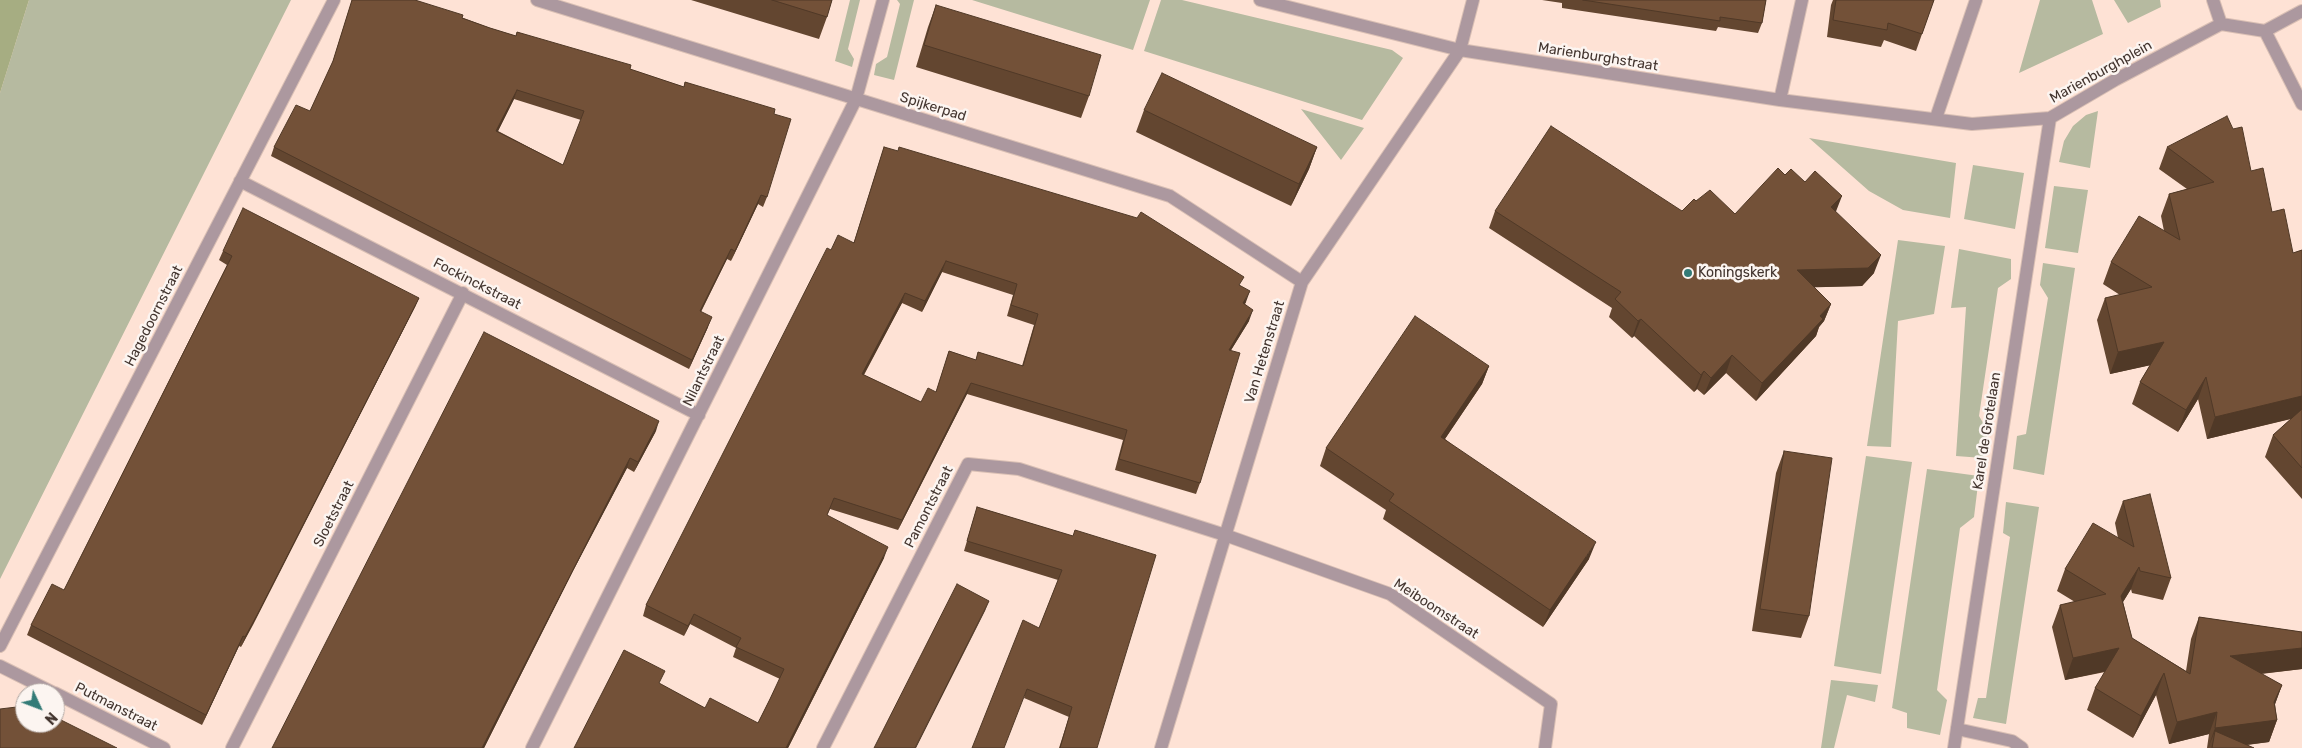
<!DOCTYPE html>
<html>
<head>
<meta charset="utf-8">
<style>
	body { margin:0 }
	#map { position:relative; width:2302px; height:748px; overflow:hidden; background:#fee2d5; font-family:Rubik,sans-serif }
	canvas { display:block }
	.north { position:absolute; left:15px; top:683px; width:50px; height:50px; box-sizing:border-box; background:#fcf5f1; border:1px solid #b2a8a3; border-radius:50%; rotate:133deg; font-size:14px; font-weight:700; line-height:20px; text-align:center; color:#43352f }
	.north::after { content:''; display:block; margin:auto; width:18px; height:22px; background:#337b77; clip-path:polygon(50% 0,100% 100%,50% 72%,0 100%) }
</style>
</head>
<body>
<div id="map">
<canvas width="2302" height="748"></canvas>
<div class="north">N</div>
</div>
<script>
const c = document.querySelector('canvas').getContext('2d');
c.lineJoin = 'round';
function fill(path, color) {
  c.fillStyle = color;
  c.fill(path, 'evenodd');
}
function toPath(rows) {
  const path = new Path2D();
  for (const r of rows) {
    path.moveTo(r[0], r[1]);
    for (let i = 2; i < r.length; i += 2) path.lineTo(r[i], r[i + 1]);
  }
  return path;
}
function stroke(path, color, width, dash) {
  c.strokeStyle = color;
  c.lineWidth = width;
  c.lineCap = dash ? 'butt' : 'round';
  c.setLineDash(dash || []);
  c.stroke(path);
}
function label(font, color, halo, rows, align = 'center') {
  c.font = font + ' Rubik,sans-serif';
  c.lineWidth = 5;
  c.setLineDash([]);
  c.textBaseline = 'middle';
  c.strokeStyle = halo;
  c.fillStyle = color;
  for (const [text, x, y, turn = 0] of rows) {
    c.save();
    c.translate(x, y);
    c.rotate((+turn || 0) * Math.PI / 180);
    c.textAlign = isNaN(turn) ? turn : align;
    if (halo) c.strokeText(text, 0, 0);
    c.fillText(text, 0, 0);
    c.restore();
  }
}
const green = toPath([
	[29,0,291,0,0,579,0,93],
	[850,0,860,0,848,49,854,59,852,67,835,61],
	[897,0,914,0,894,80,874,75,876,64,887,57,900,4],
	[972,0,1150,0,1133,50],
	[1161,0,1182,0,1392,50,1403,58,1362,120,1144,51],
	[2040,0,2092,0,2103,34,2019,73],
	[2114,0,2160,0,2161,7,2128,23],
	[1301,109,1364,128,1341,160],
	[2098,111,2090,168,2059,162,2064,141,2073,126,2086,115],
	[1809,138,1956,163,1950,218,1903,210,1869,191],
	[1973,165,2024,173,2015,229,1964,219],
	[2054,186,2088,190,2078,253,2045,248],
	[1898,240,1945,246,1934,314,1898,321,1891,447,1867,446],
	[1959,249,2011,259,2011,279,1998,288,1979,416,1988,431,1983,458,1956,456,1966,307,1951,308],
	[2043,263,2075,268,2044,475,2013,469,2017,436,2026,434,2048,298,2040,285],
	[1866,456,1912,462,1881,674,1834,666],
	[1927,469,1979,476,1974,517,1960,528,1937,690,1947,700,1940,735,1907,728,1907,713,1892,708],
	[2006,502,2039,507,2006,724,1973,718,1978,698,1986,698,2010,537,2003,533],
	[1831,680,1878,685,1875,702,1847,695,1834,748,1821,748]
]);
const forest = toPath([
	[0,0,29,0,0,93]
]);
const lane = toPath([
	[1957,729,2012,741,2022,748]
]);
const street = toPath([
	[537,0,1170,196,1302,282],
	[1260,0,1460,50,1780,100,1972,124,2050,118,2115,80,2221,24],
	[2213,0,2221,24],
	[2221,24,2265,31,2302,104],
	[2265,31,2302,11],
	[1780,100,1802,0],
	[1936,118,1976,0],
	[240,181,699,415],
	[0,646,334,0],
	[0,666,54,693],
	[55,693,164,748],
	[232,748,463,293],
	[532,748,856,99,883,0],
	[823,748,968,464,1019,469,1225,535,1390,594,1551,704,1545,748],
	[1161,748,1302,282,1460,50,1473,0],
	[1954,748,2050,118]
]);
const wall = toPath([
	[352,0,415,0,490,28,516,36,517,32,684,87,685,82,774,114,767,197,763,207,758,204,731,261,727,259,701,312,708,327,689,369,271,156,274,147,310,111,332,64],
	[514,99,581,120,563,165,498,131],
	[691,0,832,0,827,17,819,39],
	[1542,0,1766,0,1762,23,1758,33,1718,27,1716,31,1562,8,1562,3],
	[1833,0,1934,0,1916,51,1884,40,1881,47,1827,37,1831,5],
	[936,5,1089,96,1081,118,916,67,928,27],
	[1144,110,1317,147,1309,169,1291,206,1136,132],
	[884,147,1241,286,1246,302,1245,304,1249,321,1231,350,1200,483,1196,494,1115,470,1123,440,967,394,898,530,830,509,827,515,884,558,788,748,574,748,660,684,705,708,758,723,780,679,733,657,736,648,690,624,684,636,643,616,646,605,831,250,854,242],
	[942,272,1013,295,1007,316,1034,325,1022,366,978,352,976,360,949,351,936,392,921,402,864,375,902,303,922,312],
	[2167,147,2251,171,2293,253,2302,250,2302,499,2265,457,2273,435,2291,419,2207,439,2198,399,2178,432,2132,404,2140,382,2150,365,2110,374,2097,320,2105,298,2120,295,2103,284,2111,262,2164,231,2161,216,2169,194,2187,189,2159,169],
	[1785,175,1805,182,1874,273,1862,286,1814,287,1831,304,1824,321,1819,327,1816,336,1756,401,1726,373,1704,395,1697,389,1694,392,1634,336,1632,338,1609,317,1612,308,1489,228,1495,211,1682,211,1696,201,1735,214],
	[223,251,419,298,415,307,253,625,241,647,239,646,202,725,27,635,31,625,64,590,227,265,219,260],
	[1489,366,1482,384,1445,439,1589,559,1543,627,1383,519,1386,510,1320,466,1326,448],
	[656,431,634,472,627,468,574,569,484,748,272,748],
	[1784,451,1809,616,1801,638,1752,631,1776,473],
	[2123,501,2171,578,2163,600,2132,593,2131,589,2123,602,2132,638,2186,671,2191,639,2199,617,2302,632,2302,669,2261,674,2282,685,2275,704,2277,720,2269,742,2247,745,2254,748,2207,748,2209,734,2169,744,2156,695,2133,738,2087,710,2095,688,2105,672,2065,680,2052,627,2060,605,2075,602,2057,591,2065,569,2118,538,2115,523],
	[977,507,1072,536,1097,748,1059,748,1069,717,1024,698,1039,628,1058,580,964,551]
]);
const shadedWall = toPath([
	[517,90,514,99,493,141,496,131],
	[1317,147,1309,169,1291,206,1299,184],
	[761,195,758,204,731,261,735,251],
	[1842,196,1835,214,1831,207],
	[731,249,727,259,696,321,700,311],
	[1881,255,1874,273,1862,286,1790,288,1797,270],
	[946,261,942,272,922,312,925,301],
	[1250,291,1246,302,1239,313,1243,303],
	[905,293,902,303,858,385,862,374],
	[419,298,415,307,241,647,245,637],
	[1831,304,1824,321,1819,327,1816,336,1756,401,1762,383],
	[1253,310,1249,321,1225,360,1229,350],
	[712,317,708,327,689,369,692,360],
	[1641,319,1634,336,1632,338,1638,321],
	[2164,342,2156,364,2110,374,2118,352],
	[1732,355,1726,373,1704,395,1711,378],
	[1489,366,1482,384,1434,455,1441,437],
	[1704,371,1697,389,1694,392,1701,375],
	[2206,377,2198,399,2178,432,2186,410],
	[971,383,967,394,898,530,902,520],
	[2302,396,2302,416,2207,439,2215,417],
	[659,421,656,431,634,472,638,462],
	[630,458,627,468,574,569,484,748,482,748,578,560],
	[1596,542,1589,559,1543,627,1550,610],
	[888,547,884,558,788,748,786,748],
	[2139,567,2131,589,2113,618,2121,596],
	[989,601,985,611,916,748,915,748],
	[694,614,690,624,684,636,688,626],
	[243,636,239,646,202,725,206,715],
	[2119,648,2111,670,2065,680,2073,658],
	[2302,648,2302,669,2222,678,2230,656],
	[2164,673,2156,695,2133,738,2141,716],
	[2282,685,2274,707,2277,720,2269,742,2220,748,2215,731,2208,748,2215,728,2274,702],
	[2217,712,2209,734,2169,744,2177,722]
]);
const building = toPath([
	[352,0,415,0,463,15,462,18,490,28,516,36,517,32,631,65,630,69,684,87,685,82,775,109,774,114,791,119,767,197,761,195,735,251,731,249,700,311,712,317,692,360,274,147,296,105,310,111,333,61,352,0],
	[517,90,584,111,563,165,496,131,517,90],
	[772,0,832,0,827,17,772,0],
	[1583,0,1766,0,1762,23,1720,17,1720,21,1583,0],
	[1836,0,1934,0,1922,34,1888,23,1887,30,1833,20,1836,0],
	[936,5,1101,55,1089,96,924,45,936,5],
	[1162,73,1317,147,1299,184,1144,110,1162,73],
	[2227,116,2233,129,2242,127,2251,171,2263,168,2272,212,2284,209,2293,253,2302,250,2302,396,2215,417,2206,377,2186,410,2140,382,2164,342,2118,352,2105,298,2152,287,2111,262,2139,216,2180,240,2169,194,2214,182,2167,147,2227,116],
	[1551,126,1682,211,1694,199,1696,201,1710,190,1735,214,1778,168,1785,175,1791,169,1805,182,1815,171,1842,196,1831,207,1881,255,1868,268,1797,270,1831,304,1820,316,1823,319,1762,383,1732,355,1711,378,1704,371,1701,375,1641,319,1638,321,1615,299,1621,292,1495,211,1551,126],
	[884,147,898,151,899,147,1137,218,1141,212,1244,277,1239,285,1250,291,1243,303,1253,310,1229,350,1240,353,1200,483,1119,459,1127,430,971,383,902,520,834,498,827,515,888,547,786,748,574,748,624,650,665,671,659,683,705,708,710,698,758,723,770,699,784,669,736,647,741,638,694,614,688,626,646,605,827,248,831,250,838,235,854,243,884,147],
	[946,261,1017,284,1011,305,1038,314,1023,366,978,352,976,360,949,351,936,392,928,388,921,402,862,374,905,293,925,301,946,261],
	[243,208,419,298,257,615,245,637,243,636,206,715,31,625,52,584,64,590,232,256,223,251,243,208],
	[1415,316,1489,366,1441,437,1596,542,1550,610,1389,501,1394,494,1326,448,1415,316],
	[484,332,659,421,638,462,630,458,578,560,482,748,272,748,484,332],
	[2302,409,2302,468,2273,435,2302,409],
	[1784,451,1832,458,1809,616,1760,609,1784,451],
	[2150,494,2171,578,2140,571,2139,567,2121,596,2132,638,2190,674,2199,617,2302,632,2302,648,2230,656,2282,685,2274,702,2277,720,2215,728,2217,712,2177,722,2164,673,2141,716,2095,688,2119,648,2073,658,2060,605,2106,594,2065,569,2093,523,2134,547,2123,501,2150,494],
	[977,507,1073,536,1075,530,1156,555,1097,748,1060,748,1072,707,1027,689,1004,748,972,748,1023,620,1039,628,1062,570,967,541,977,507],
	[957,584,989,601,915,748,874,748,957,584],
	[25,706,25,723,55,723,55,717,117,748,0,748,0,709,25,706],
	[2215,731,2254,748,2212,748,2215,731]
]);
const markers = [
	[1688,273,5,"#337b77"]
];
const streetNames = [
	["Marienburghstraat",1598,57,9],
	["Marienburghplein",2101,72,-29],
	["Spijkerpad",933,107,17],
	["Fockinckstraat",477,284,27],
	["Hagedoornstraat",154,316,-63],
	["Van Hetenstraat",1265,352,-73],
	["Nilantstraat",704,371,-64],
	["Karel de Grotelaan",1987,431,-81],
	["Pamontstraat",929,507,-63],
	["Sloetstraat",334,514,-63],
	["Meiboomstraat",1436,609,33],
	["Putmanstraat",116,707,27]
];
const poiNames = [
	["Koningskerk",1698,273]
];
fill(green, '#b6baa0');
fill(forest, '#a6ad82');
stroke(lane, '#d9bfb4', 14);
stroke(street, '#d9bfb4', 14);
stroke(lane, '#ac989f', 12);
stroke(street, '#ac989f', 12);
fill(wall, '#634630');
fill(shadedWall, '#503927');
fill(building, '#735138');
stroke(building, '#503927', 1);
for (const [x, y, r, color] of markers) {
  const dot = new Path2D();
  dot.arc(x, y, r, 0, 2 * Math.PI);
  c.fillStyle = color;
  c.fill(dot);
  stroke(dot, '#fcf5f1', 2);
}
label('14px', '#43352f', '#fcf5f1', streetNames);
label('14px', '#43352f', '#fcf5f1', poiNames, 'left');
</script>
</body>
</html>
